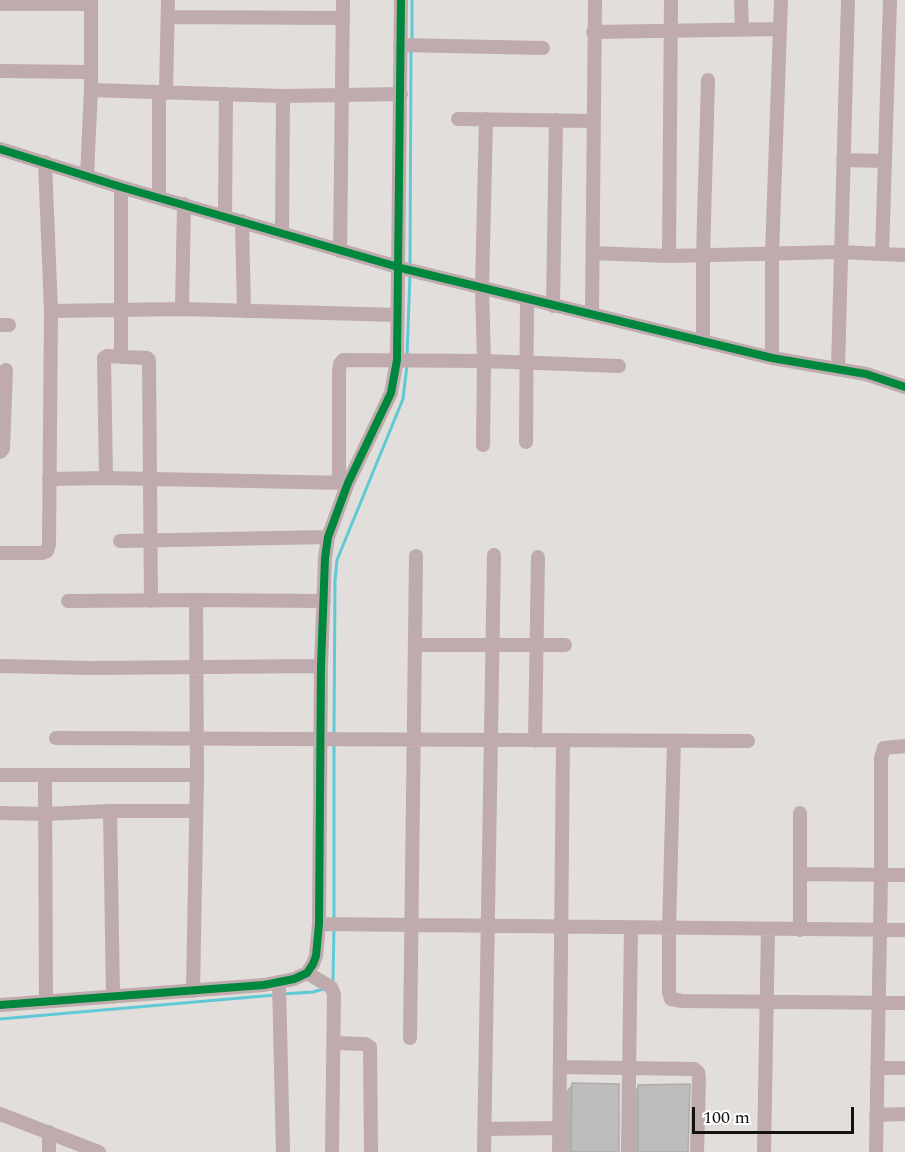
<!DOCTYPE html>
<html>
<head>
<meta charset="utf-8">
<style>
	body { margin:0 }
	#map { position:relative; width:905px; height:1152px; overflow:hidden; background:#e1dedb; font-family:Spectral,serif }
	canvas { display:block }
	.scale { position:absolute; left:692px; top:1107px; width:162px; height:27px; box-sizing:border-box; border:3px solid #141210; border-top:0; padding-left:8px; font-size:18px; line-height:21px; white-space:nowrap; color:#141210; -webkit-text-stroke:4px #fff; paint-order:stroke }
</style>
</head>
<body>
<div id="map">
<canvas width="905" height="1152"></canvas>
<div class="scale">100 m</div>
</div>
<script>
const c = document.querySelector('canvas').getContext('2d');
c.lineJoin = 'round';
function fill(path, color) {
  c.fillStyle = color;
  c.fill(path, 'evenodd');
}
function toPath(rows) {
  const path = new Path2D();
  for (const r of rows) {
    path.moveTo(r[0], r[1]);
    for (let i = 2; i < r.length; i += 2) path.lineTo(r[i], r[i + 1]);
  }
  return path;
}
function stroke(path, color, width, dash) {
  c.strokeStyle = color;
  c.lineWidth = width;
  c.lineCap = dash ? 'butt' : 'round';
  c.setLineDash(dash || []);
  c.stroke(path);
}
const shadow = toPath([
	[572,1085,617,1152,563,1152,564,1093],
	[639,1086,686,1152,631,1152,631,1094]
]);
const stream = toPath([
	[412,40,412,0],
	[410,265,411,50],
	[407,355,410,275],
	[334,735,335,580,337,560,403,399,407,365],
	[334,921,334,744],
	[330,983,333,980,334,927],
	[282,994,313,992,323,989],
	[0,1019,275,995]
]);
const building = toPath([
	[572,1083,619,1084,619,1152,571,1152,572,1083],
	[690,1084,688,1152,638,1152,638,1085,690,1084]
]);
const minor = toPath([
	[741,0,742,29],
	[0,4,91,4],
	[168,17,343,18],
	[593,32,780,29],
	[400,45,543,48],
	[0,71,90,72],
	[91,90,283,96,401,94],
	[159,93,159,197],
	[166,93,168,0],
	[458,119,592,121],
	[0,149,121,187,405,269,772,358,866,374,905,387],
	[843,160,885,161],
	[87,176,91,90,91,0],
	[121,187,121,357],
	[225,216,226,94],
	[242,221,244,311],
	[282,233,283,96],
	[340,251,343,0],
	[593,253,669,256,840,252,905,255],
	[882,254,890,0],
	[669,256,671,0],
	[553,306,556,120],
	[182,309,184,204],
	[51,311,182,309,398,315],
	[592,314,595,0],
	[0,325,9,325],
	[703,342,703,255,708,80],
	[772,358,772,255,781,0],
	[838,368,848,0],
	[526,442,527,299],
	[483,445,484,361,482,288,486,119],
	[0,452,3,449,6,370],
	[106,478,104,358,107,356,147,358,149,360,151,601],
	[49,479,106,478,347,483],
	[339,482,339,372,340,364,343,360,484,361,619,366],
	[120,541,328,537],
	[0,553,42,553,47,551,49,544,51,311,45,162],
	[68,601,196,600],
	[415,645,565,645],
	[0,666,91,668,321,666],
	[56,738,748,741],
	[535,741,538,557],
	[674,741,669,929,669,992,671,999,682,1001,905,1003],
	[0,775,197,775],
	[45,775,46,1001],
	[110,811,196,811],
	[0,813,46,814,110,811,113,997],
	[800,874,905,875],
	[319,924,905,930],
	[800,930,800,813],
	[307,973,331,987,334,994,332,1152],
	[279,983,283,1152],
	[193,991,197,775,196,600,324,601],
	[0,1005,264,985,294,979,307,973,313,964,316,956,319,924,321,666,325,558,328,537,348,483,391,393,397,360,401,0],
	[410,1038,416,556],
	[334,1043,365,1044,370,1047,371,1152],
	[560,1067,694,1069,698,1072,699,1078,697,1152],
	[877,1068,905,1068],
	[0,1114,99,1152],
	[876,1115,905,1114],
	[485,1129,560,1128],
	[49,1132,49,1152],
	[484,1152,494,555],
	[559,1152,563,741],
	[628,1152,631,928],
	[764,1152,768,929],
	[876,1152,881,875,881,758,884,748,905,746]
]);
const cycleway = toPath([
	[0,149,121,187,405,269,772,358,866,374,905,387],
	[0,1005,264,985,294,979,307,973,313,964,316,956,319,924,321,666,325,558,328,537,348,483,391,393,397,360,401,0]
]);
fill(shadow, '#0003');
stroke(stream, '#5fcad5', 3);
fill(building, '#bfbcbc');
stroke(building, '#adabab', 1.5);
stroke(minor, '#bfaaad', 14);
stroke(cycleway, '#00873e', 8);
</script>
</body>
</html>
